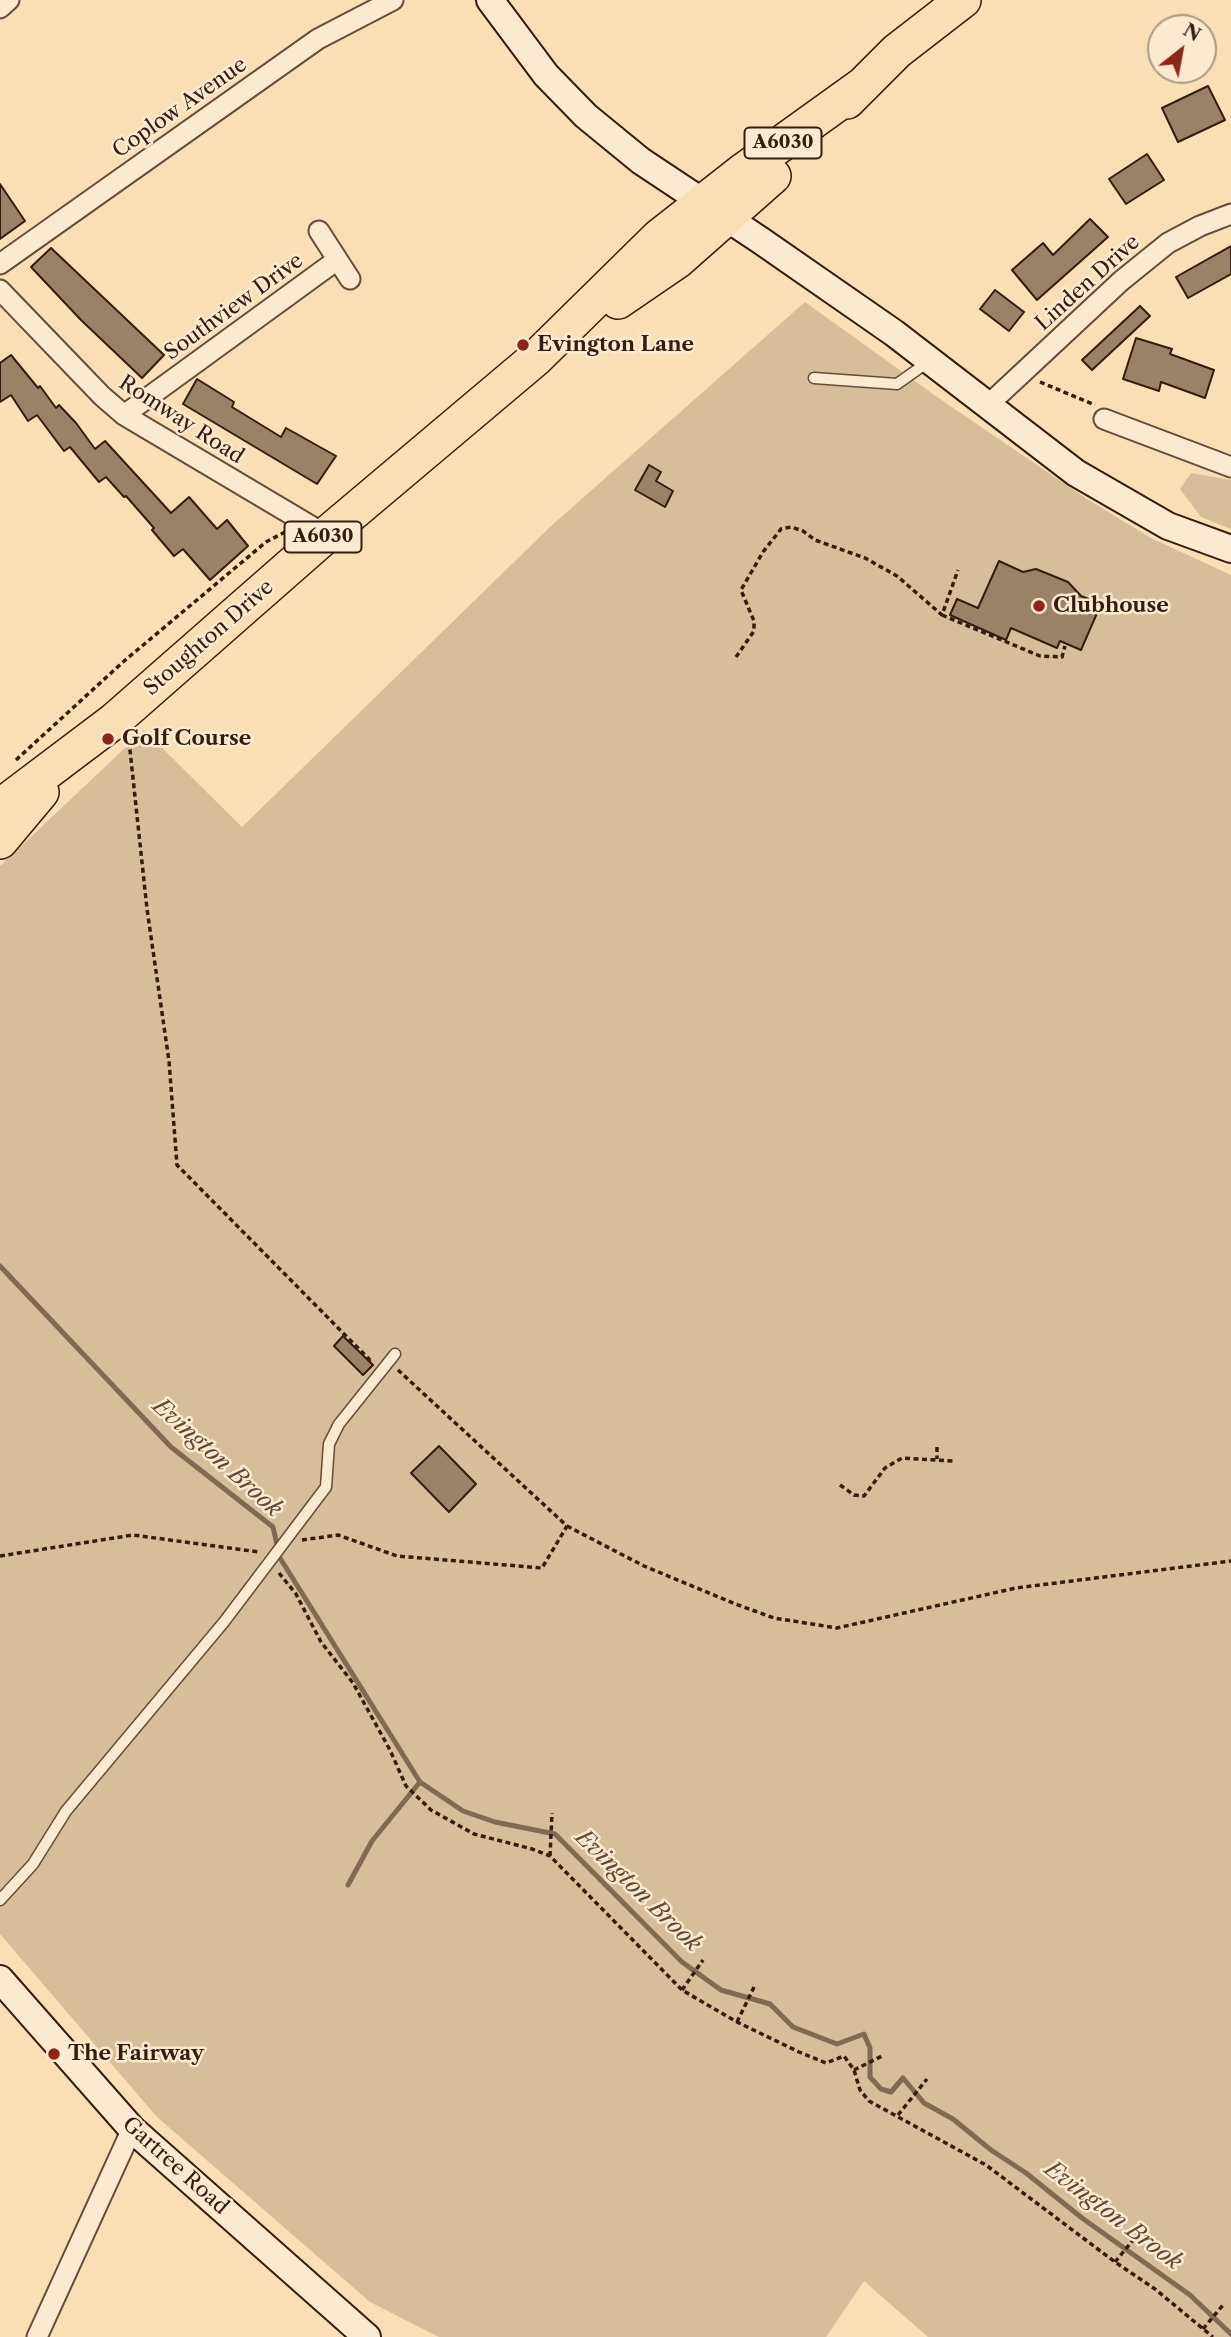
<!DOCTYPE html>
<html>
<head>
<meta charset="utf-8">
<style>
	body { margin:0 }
	#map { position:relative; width:1231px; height:2337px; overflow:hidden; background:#f9deb6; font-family:"Libre Caslon Text",serif }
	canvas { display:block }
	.north { position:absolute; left:1147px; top:14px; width:70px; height:70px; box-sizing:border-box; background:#fbead0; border:2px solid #ac9883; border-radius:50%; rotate:31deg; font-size:19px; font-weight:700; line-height:28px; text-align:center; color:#351c0f }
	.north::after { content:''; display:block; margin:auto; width:24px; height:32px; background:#8f2418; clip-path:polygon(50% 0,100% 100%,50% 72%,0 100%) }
</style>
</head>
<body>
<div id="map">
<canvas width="1231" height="2337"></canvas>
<div class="north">N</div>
</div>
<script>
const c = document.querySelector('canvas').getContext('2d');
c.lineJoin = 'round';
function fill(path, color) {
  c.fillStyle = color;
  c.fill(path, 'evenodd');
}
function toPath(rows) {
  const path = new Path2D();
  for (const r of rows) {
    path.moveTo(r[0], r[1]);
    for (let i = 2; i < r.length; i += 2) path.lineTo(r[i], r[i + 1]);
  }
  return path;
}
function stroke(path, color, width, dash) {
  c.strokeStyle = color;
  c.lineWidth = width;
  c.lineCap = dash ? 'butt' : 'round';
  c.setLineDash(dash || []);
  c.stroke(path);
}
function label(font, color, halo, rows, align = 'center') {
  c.font = font + ' "Libre Caslon Text",serif';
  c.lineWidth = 5;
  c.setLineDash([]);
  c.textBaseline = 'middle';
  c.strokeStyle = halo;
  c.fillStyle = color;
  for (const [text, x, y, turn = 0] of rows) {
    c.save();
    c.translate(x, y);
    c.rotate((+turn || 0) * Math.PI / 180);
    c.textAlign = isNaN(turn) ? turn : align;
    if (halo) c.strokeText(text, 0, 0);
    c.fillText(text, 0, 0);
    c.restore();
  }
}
const green = toPath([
	[805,302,940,399,1087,499,1151,538,1231,575,1231,2337,928,2337,864,2281,826,2337,439,2337,370,2302,157,2117,0,1934,0,866,144,730,242,827,551,526],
	[1191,473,1231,480,1231,529,1201,517,1180,489]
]);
const stream = toPath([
	[0,1266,171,1447,273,1527,280,1558,420,1782,463,1811,495,1822,555,1834,682,1962,721,1990,770,2004,793,2027,837,2044,864,2034,870,2048,870,2077,881,2089,891,2092,903,2078,924,2103,953,2119,991,2150,1026,2173,1082,2218,1190,2295,1231,2334],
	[348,1885,372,1841,420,1782]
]);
const building = toPath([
	[1208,86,1225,120,1178,142,1162,108,1208,86],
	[1147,154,1164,180,1126,204,1109,179,1147,154],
	[0,184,25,221,0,239,0,184],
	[1090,219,1108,237,1037,300,1012,270,1043,243,1053,255,1090,219],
	[1231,246,1231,274,1188,298,1176,277,1231,246],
	[51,248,164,355,142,378,81,320,31,267,51,248],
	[995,290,1024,312,1009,331,980,309,995,290],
	[1140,306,1150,316,1092,370,1082,360,1140,306],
	[1136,338,1172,349,1170,354,1214,370,1205,398,1161,382,1159,391,1123,379,1136,338],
	[11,355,38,388,40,386,56,408,59,405,76,423,95,449,105,441,171,513,189,497,217,529,227,520,248,546,210,580,183,549,174,556,152,530,154,528,126,496,124,497,106,477,99,482,70,447,64,451,37,415,28,421,11,395,0,402,0,363,11,355],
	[197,379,234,402,232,407,281,437,286,428,336,456,317,484,183,404,197,379],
	[649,465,661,472,656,481,673,491,665,507,635,490,649,465],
	[999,561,1023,572,1036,569,1068,582,1081,596,1101,604,1081,650,1060,641,1057,648,1011,628,1006,640,950,615,957,599,978,608,999,561],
	[343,1336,373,1365,363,1375,334,1346,343,1336],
	[439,1446,476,1484,449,1512,411,1473,439,1446]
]);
const path = toPath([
	[1040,382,1095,405],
	[942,615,1040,656,1062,657,1065,646],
	[736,657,754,631,754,621,741,590,763,552,781,529,791,527,803,531,815,540,865,558,897,576,942,615,958,570],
	[129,741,147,909,169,1061,177,1165,350,1340,370,1360,372,1359],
	[16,760,123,662,266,542,285,532],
	[937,1447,937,1459],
	[840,1485,854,1495,864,1496,885,1468,902,1458,953,1461],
	[567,1526,644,1566,738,1605,774,1618,837,1628,1016,1588,1231,1561],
	[302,1540,338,1535,397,1556,542,1568,567,1526,398,1370],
	[0,1556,133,1535,259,1552],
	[279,1573,296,1594,321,1642,353,1683,390,1750,406,1786,431,1810,474,1834,532,1849,550,1856,682,1990,737,2022,799,2052,826,2063,844,2056,854,2070,860,2090,869,2101,986,2165,1115,2262,1155,2289,1213,2337],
	[550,1856,552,1813],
	[682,1990,703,1960],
	[737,2022,755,1985],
	[854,2070,884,2055],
	[898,2115,927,2079],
	[1115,2262,1138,2234],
	[1203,2329,1223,2305]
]);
const lane = toPath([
	[814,378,897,384,928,362],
	[0,1900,33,1864,66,1811,224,1622,326,1487,329,1444,339,1424,395,1354]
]);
const street = toPath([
	[0,8,9,0],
	[319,231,350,279],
	[0,264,318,39,393,0],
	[0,290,102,396,124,415,326,535],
	[988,405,1121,281,1168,243,1200,226,1231,214],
	[124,415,337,260],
	[1104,419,1231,467],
	[37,2337,132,2129]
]);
const secondary = toPath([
	[490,0,546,75,586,116,641,161,760,240,894,333,1076,473,1168,526,1231,549],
	[0,1979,132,2129,367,2337]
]);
const highway = toPath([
	[847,101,897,51,963,0],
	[618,301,678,260,773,176],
	[0,807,114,721,326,535,536,358,659,237,742,172,863,85],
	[0,841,41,792]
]);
const markers = [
	[523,345,7,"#8f2418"],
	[1039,606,7,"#8f2418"],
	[108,739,7,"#8f2418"],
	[54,2054,7,"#8f2418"]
];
const shields = [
	[783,143,77],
	[323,537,77]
];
const shieldNames = [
	["A6030",783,143],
	["A6030",323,537]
];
const streetNames = [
	["Coplow Avenue",180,108,-35],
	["Linden Drive",1088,283,-42],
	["Southview Drive",234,307,-36],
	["Romway Road",181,420,33],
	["Stoughton Drive",209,638,-41],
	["Gartree Road",175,2166,42]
];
const poiNames = [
	["Evington Lane",537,345],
	["Clubhouse",1053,606],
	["Golf Course",122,739],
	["The Fairway",68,2054]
];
const waterNames = [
	["Evington Brook",217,1458,42],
	["Evington Brook",638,1891,44],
	["Evington Brook",1113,2216,37]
];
fill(green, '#d8bd9a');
stroke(stream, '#826951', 5);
fill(building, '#9b8166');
stroke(building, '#351c0f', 2);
stroke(lane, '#664c39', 13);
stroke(street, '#664c39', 23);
stroke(secondary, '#351c0f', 30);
stroke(highway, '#351c0f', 38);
stroke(path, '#351c0f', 3.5, [5, 3.5]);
stroke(lane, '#fbead0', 10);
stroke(street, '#fbead0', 19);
stroke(secondary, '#fbead0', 26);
stroke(highway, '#f9deb6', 35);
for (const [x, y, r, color] of markers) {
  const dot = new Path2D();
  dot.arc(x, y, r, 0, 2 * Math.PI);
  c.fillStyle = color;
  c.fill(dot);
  stroke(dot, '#fbead0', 2.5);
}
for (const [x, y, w] of shields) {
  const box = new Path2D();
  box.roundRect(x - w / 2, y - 15.5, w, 31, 5);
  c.fillStyle = '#fbead0';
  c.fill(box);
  stroke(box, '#351c0f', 2);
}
label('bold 19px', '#351c0f', null, shieldNames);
label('21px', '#351c0f', '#fbead0', streetNames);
label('bold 21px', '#351c0f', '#fbead0', poiNames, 'left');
label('italic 23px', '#624936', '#fbead0', waterNames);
</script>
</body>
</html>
